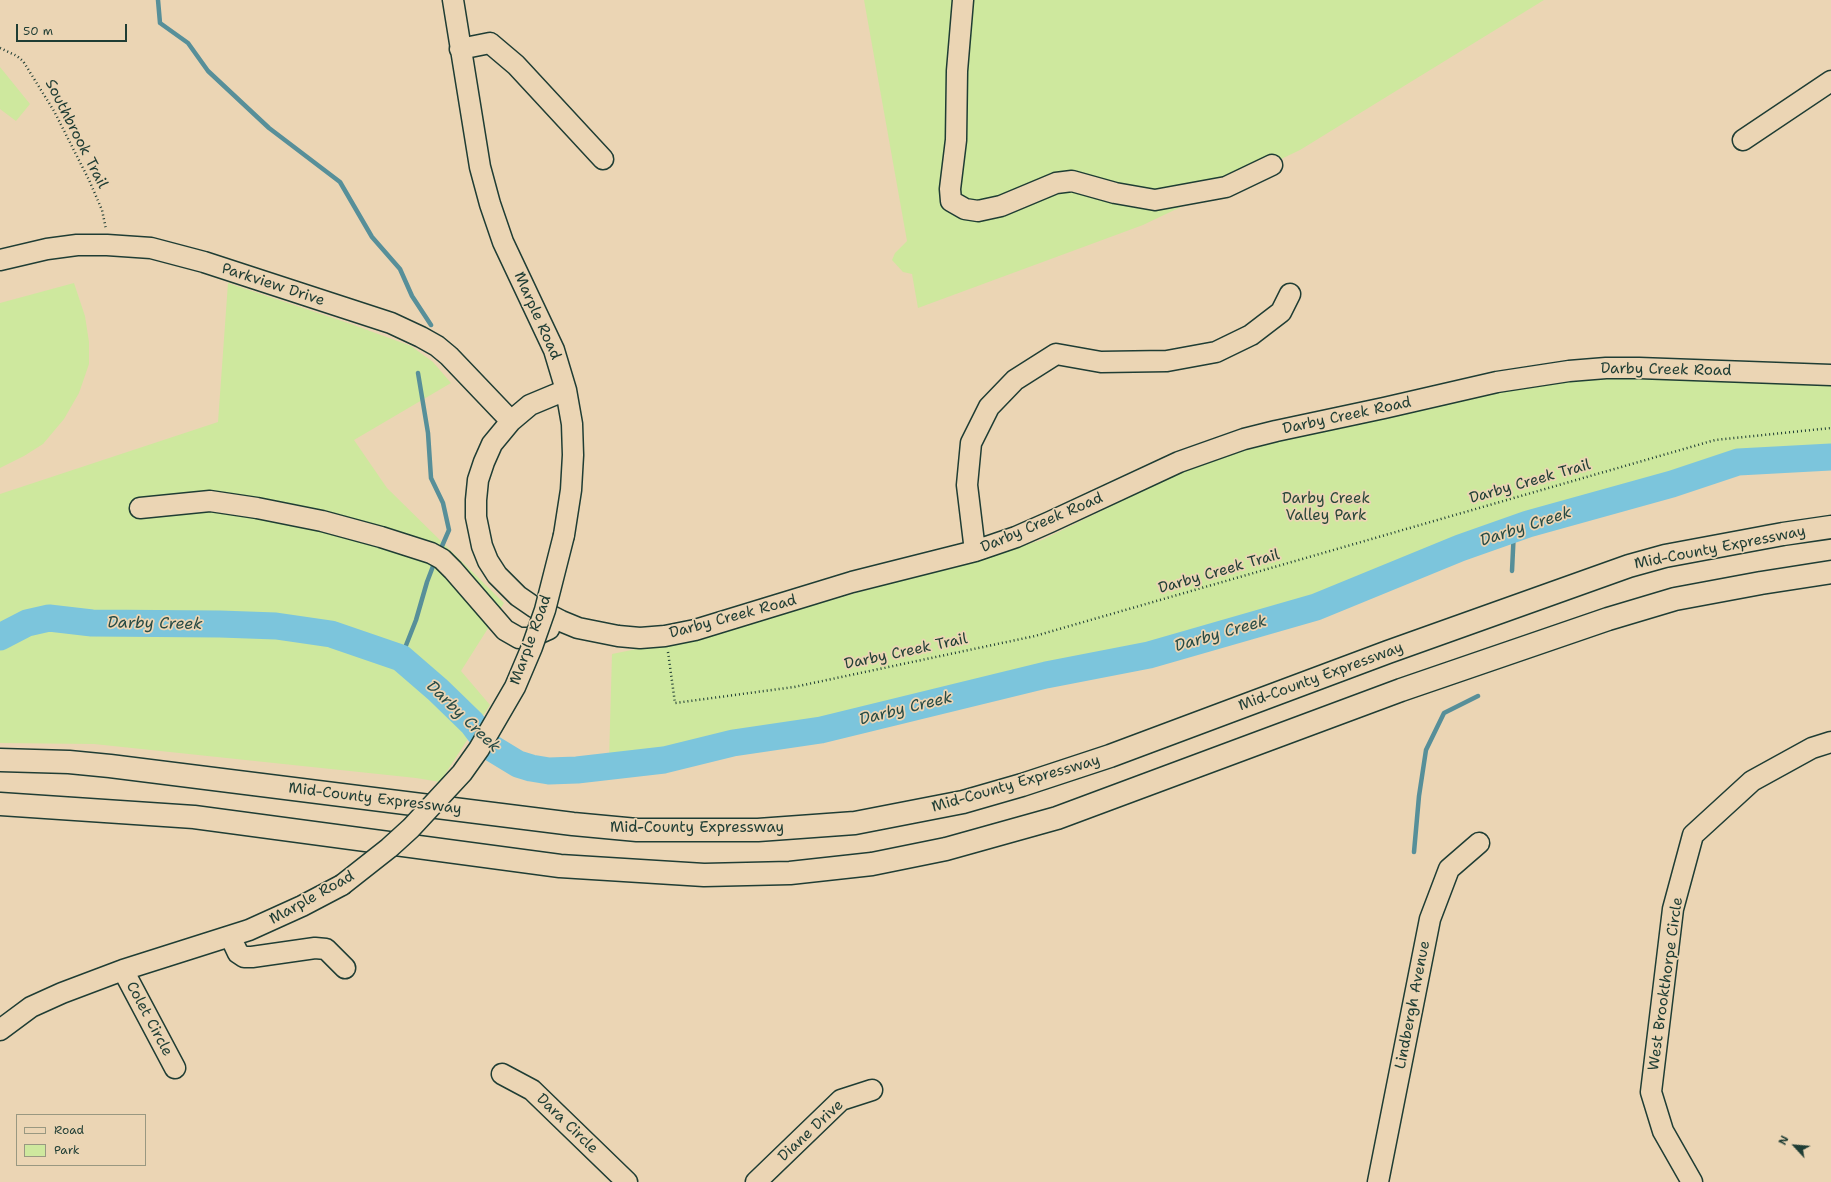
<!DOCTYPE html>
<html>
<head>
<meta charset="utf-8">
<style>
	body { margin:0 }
	#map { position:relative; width:1831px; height:1182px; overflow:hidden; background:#ebd5b4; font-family:"Shantell Sans",sans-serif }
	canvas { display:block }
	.legend { position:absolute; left:16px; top:1114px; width:130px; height:52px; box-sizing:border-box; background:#ebd5b4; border:1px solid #999881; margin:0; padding:5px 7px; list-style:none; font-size:12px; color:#1f3d34 }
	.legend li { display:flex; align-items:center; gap:8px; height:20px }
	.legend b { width:20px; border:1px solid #999881 }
	.north { position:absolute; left:1775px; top:1126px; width:40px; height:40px; -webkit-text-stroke:3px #ebd5b4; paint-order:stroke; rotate:296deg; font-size:11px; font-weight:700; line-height:16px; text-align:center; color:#1f3d34 }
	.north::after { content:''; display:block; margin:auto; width:14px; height:18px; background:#1f3d34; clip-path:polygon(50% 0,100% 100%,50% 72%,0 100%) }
	.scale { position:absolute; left:16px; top:24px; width:111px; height:18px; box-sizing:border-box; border:2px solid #1f3d34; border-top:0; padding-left:5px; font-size:12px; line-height:14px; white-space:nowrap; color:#1f3d34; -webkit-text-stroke:3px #ebd5b4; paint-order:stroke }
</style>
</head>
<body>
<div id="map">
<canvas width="1831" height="1182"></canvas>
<ul class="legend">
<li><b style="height:5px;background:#ebd5b4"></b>Road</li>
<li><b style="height:11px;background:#cee89e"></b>Park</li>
</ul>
<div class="north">N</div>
<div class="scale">50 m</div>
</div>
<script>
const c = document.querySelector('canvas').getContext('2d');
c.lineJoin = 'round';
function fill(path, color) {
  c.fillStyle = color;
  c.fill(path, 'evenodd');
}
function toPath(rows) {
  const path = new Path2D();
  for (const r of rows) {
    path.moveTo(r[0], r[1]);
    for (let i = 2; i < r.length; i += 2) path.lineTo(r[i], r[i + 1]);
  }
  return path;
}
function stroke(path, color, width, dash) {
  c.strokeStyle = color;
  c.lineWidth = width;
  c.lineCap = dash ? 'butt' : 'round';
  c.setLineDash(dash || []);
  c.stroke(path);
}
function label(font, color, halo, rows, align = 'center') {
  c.font = font + ' "Shantell Sans",sans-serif';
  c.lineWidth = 3.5;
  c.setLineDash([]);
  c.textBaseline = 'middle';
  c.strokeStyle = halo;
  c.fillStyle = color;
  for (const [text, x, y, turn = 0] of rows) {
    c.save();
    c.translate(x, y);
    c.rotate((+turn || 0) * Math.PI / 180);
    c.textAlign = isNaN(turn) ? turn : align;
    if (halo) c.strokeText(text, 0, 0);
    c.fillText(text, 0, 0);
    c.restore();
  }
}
const green = toPath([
	[864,0,1544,0,1300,150,1143,225,918,308,912,274,903,272,892,260,895,253,907,241],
	[0,67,30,104,16,121,0,109],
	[74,283,85,316,89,342,89,364,79,393,64,419,43,444,24,456,0,468,0,303],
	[228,283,351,324,411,346,433,362,451,383,354,440,387,488,504,603,461,671,490,705,440,782,416,778,94,744,0,743,0,494,218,422],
	[1608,372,1831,378,1831,449,1738,456,1499,526,1358,585,1161,645,956,689,787,729,609,760,612,654,716,633,1042,540,1207,459,1311,425]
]);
const stream = toPath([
	[158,0,160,23,188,43,208,71,269,128,340,182,372,237,400,269,412,296,431,325],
	[418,373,428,433,431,478,443,503,449,530,439,553],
	[1512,571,1514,529],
	[401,658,416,620,427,582,435,561],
	[1414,852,1419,796,1426,750,1444,713,1478,696]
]);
const river = toPath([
	[0,637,27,623,49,618,92,623,220,624,276,626,331,634,401,658,438,690,472,723,490,747,518,764,531,768,549,771,577,770,664,760,733,743,821,730,1046,675,1149,655,1316,607,1460,548,1528,524,1672,484,1738,462,1831,457]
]);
const path = toPath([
	[0,48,17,56,23,61,54,111,89,180,102,210,106,229],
	[668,652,675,703,794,687,1035,636,1715,440,1831,428]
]);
const minor = toPath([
	[453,0,480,167,490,204,503,242,554,350,566,390,572,424,573,455,571,490,564,535],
	[963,0,957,71,956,140,950,189,951,201,965,209,978,211,1001,206,1056,183,1072,181,1115,193,1155,200,1226,187,1272,165],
	[460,49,490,43,516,65,603,159],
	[1743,140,1831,81],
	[0,260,47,249,77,245,107,245,151,248,204,262,391,323,421,337,437,346,449,356,511,421],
	[566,390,530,405,511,421,492,444,484,462,478,480,476,500,476,517,482,546,488,561,497,575,518,596,534,607,561,621,578,628,618,636,640,638,665,636,695,630,852,582,975,551,1016,537,1050,522,1179,462,1244,439,1276,431,1384,408,1497,382,1569,371,1606,368,1639,368,1831,375],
	[140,508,210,501,257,508,322,521,381,537,431,553,442,559,453,570,505,630,519,638,529,638,549,629],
	[975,551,967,485,971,443,989,407,1015,380,1056,354,1101,362,1167,361,1216,352,1251,335,1281,312,1290,294],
	[230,936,238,953,244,957,252,957,315,948,326,949,345,968],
	[123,970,175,1068],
	[0,1030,31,1007,62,993,123,970,249,930,302,906,342,885],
	[502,1074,532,1090,627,1182],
	[756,1182,841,1100,872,1090],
	[1378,1182,1430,919,1449,869,1479,843],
	[1692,1182,1663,1131,1651,1092,1673,909,1693,835,1752,781,1812,748,1831,742]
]);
const highway = toPath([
	[0,760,69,762,110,766,573,824,637,830,758,830,855,823,963,802,1022,785,1110,756,1388,652,1629,566,1665,556,1783,534,1831,527],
	[0,804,194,817,560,866,704,875,790,873,872,864,946,849,1057,818,1401,690,1608,619,1675,599,1761,583,1831,572]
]);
const minorBridge = toPath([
	[342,885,389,848,411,828,462,773,479,749,515,687,532,647,545,610,564,535]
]);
const streetNames = [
	["Southbrook Trail",76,134,63],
	["Parkview Drive",273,285,18],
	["Marple Road",537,316,66],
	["Darby Creek Road",1666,370,1],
	["Darby Creek Road",1347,416,-12],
	["Darby Creek Trail",1530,482,-16],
	["Darby Creek Road",1042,523,-23],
	["Mid-County Expressway",1720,548,-11],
	["Darby Creek Trail",1219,572,-16],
	["Darby Creek Road",733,617,-15],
	["Marple Road",531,640,-70],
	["Darby Creek Trail",906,652,-12],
	["Mid-County Expressway",1321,677,-20],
	["Mid-County Expressway",1016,784,-16],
	["Mid-County Expressway",375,799,7],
	["Mid-County Expressway",697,828],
	["Marple Road",312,898,-29],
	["West Brookthorpe Circle",1666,984,-82],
	["Lindbergh Avenue",1413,1005,-79],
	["Colet Circle",149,1019,62],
	["Dara Circle",567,1124,44],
	["Diane Drive",811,1131,-43]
];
const parkNames = [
	["Darby Creek",1326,499],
	["Valley Park",1326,516]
];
const waterNames = [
	["Darby Creek",1526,527,-18],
	["Darby Creek",155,624,1],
	["Darby Creek",1221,634,-16],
	["Darby Creek",906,709,-14],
	["Darby Creek",463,717,44]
];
fill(green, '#cee89e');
stroke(stream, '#578f99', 4.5);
stroke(river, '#7cc5dc', 27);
stroke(minor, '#1f3d34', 23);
stroke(highway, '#1f3d34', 25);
stroke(path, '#1f3d34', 2.5, [1, 3]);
stroke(minor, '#ebd5b4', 20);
stroke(highway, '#ebd5b4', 22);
stroke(minorBridge, '#1f3d34', 23, []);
stroke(minorBridge, '#ebd5b4', 20);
label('15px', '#1f3d34', '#ebd5b4', streetNames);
label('15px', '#284639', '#ebd5b4', parkNames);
label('italic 16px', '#284b45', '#ebd5b4', waterNames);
</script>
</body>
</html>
